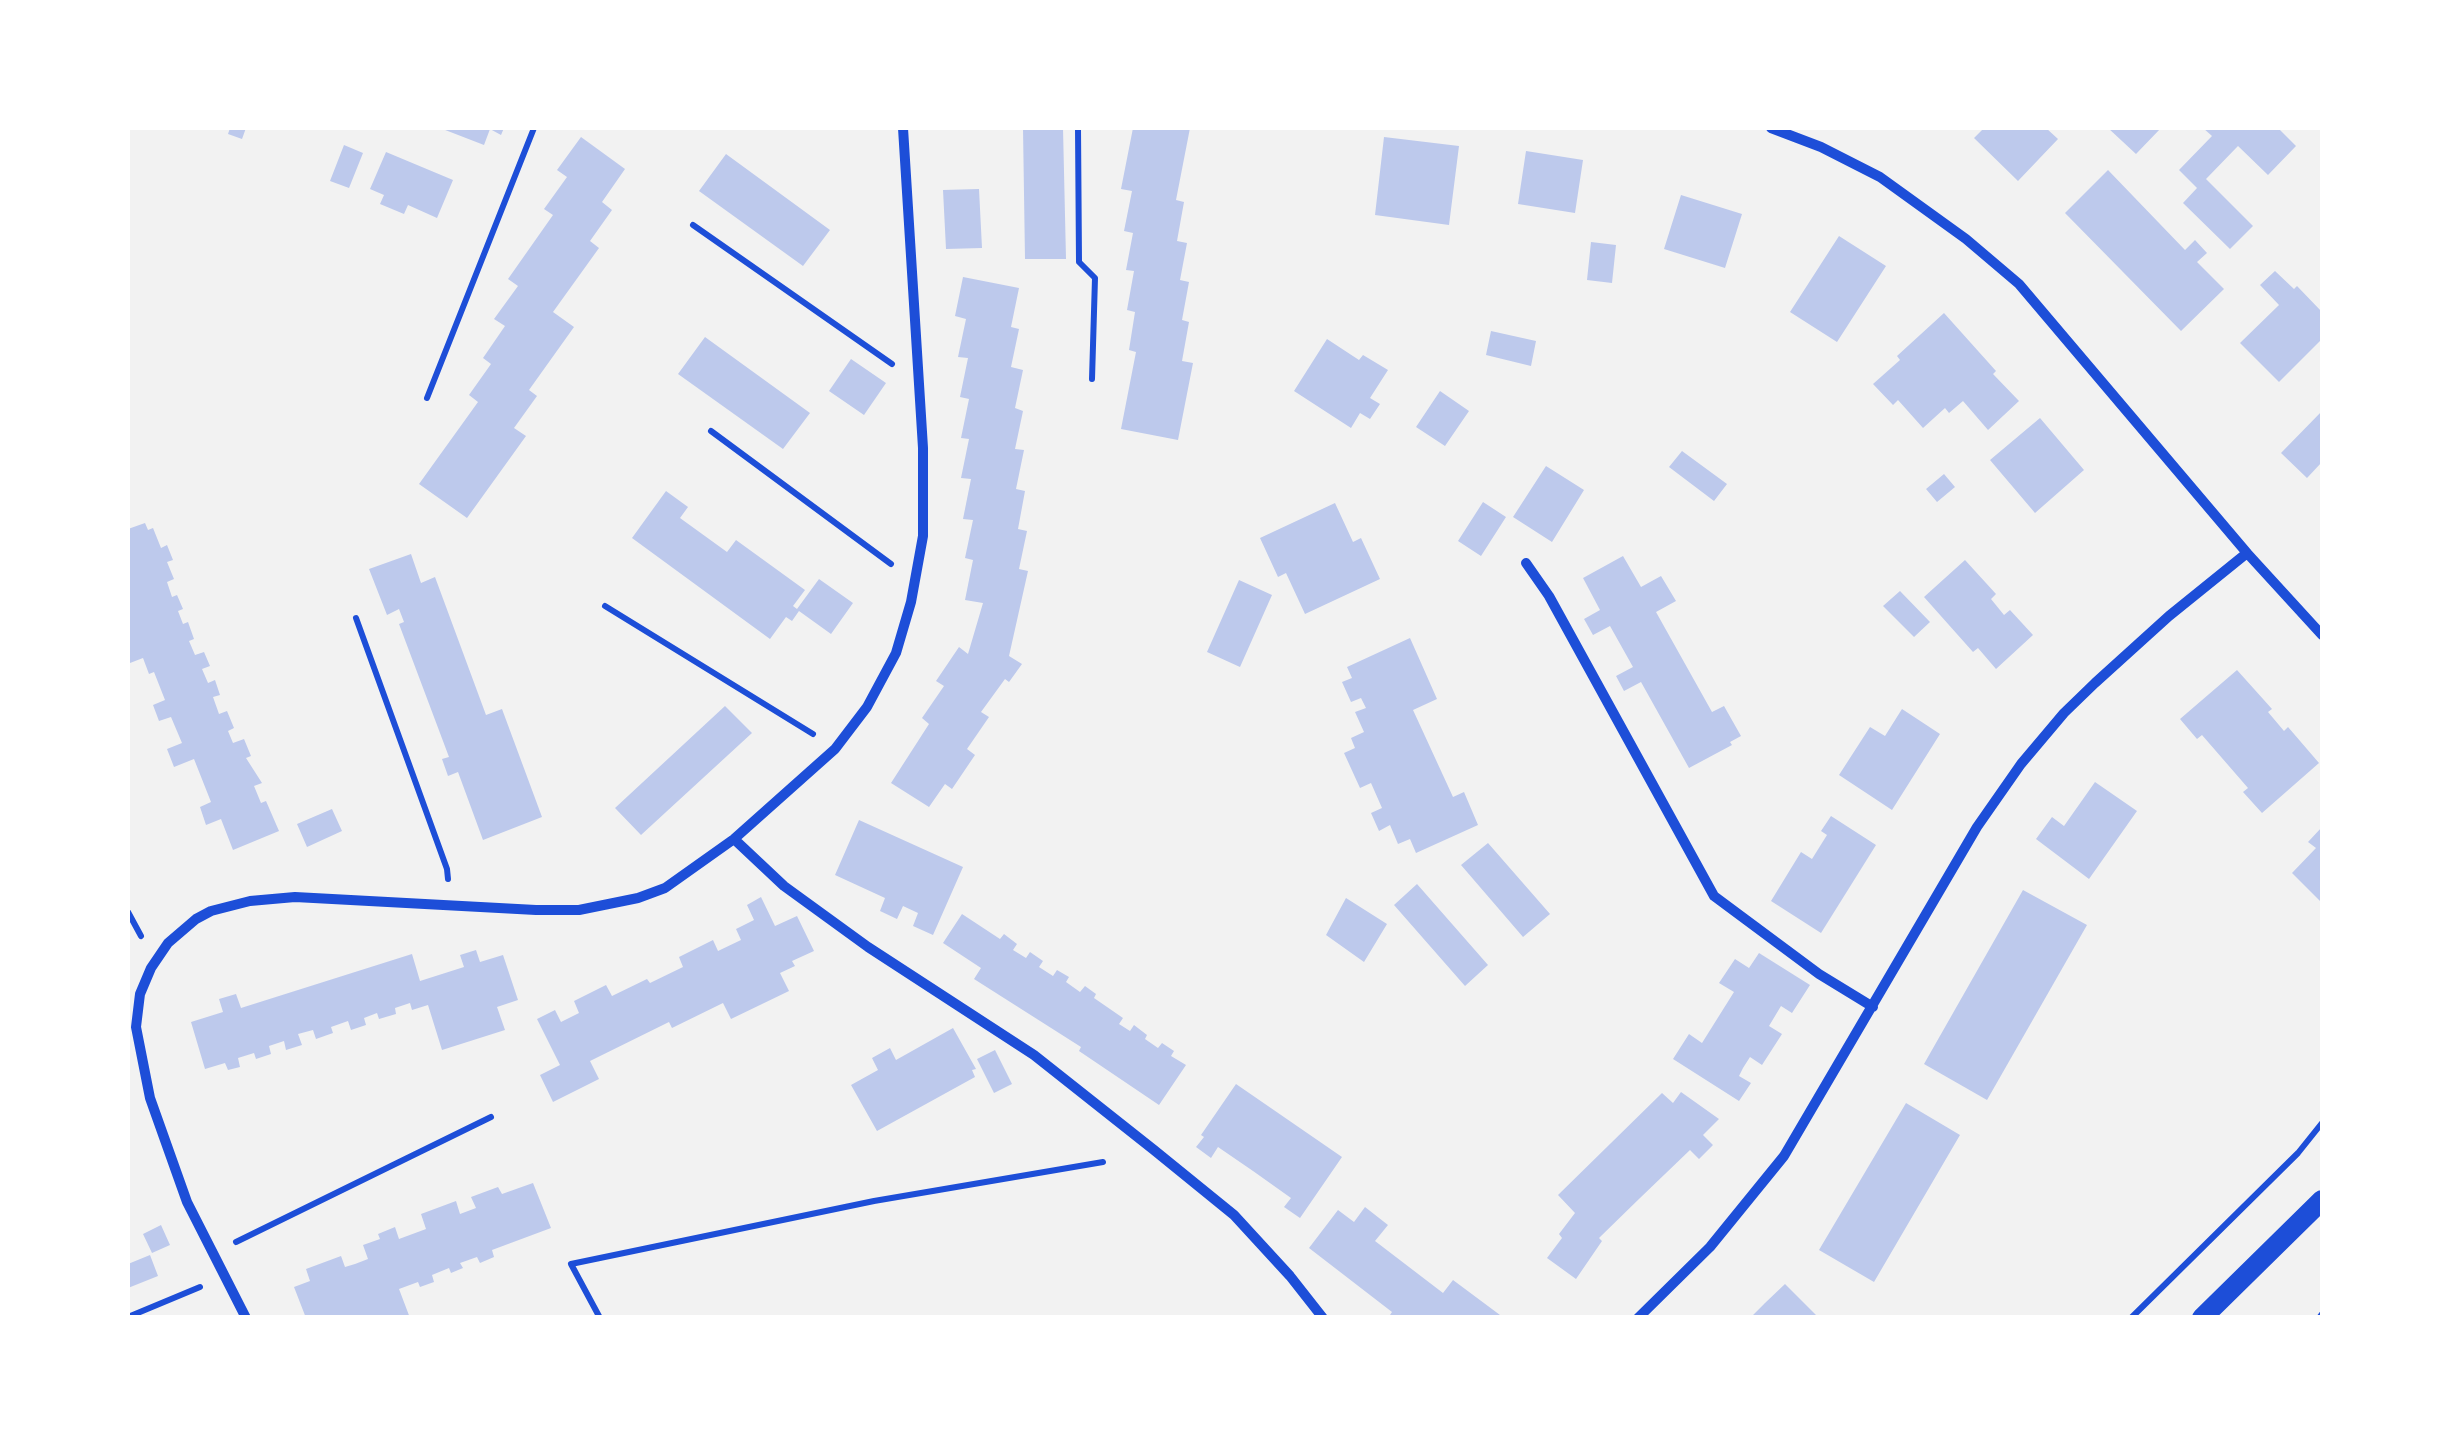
<!DOCTYPE html>
<html>
<head>
<meta charset="utf-8">
<style>
	body { margin:0 }
	#map { position:relative; width:2450px; height:1445px; overflow:hidden; background:#f2f2f2; font-family:"Fira Sans",sans-serif }
	canvas { display:block }
	.frame { position:absolute; inset:0; border:130px solid #fff; pointer-events:none }
</style>
</head>
<body>
<div id="map">
<canvas width="2450" height="1445"></canvas>
<div class="frame"></div>
</div>
<script>
const c = document.querySelector('canvas').getContext('2d');
c.lineJoin = 'round';
function fill(path, color) {
  c.fillStyle = color;
  c.fill(path, 'evenodd');
}
function toPath(rows) {
  const path = new Path2D();
  for (const r of rows) {
    path.moveTo(r[0], r[1]);
    for (let i = 2; i < r.length; i += 2) path.lineTo(r[i], r[i + 1]);
  }
  return path;
}
function stroke(path, color, width, dash) {
  c.strokeStyle = color;
  c.lineWidth = width;
  c.lineCap = dash ? 'butt' : 'round';
  c.setLineDash(dash || []);
  c.stroke(path);
}
const building = toPath([
	[230,128,246,128,242,139,228,134],
	[440,128,504,128,501,135,490,129,484,145],
	[1023,128,1063,128,1066,259,1025,259],
	[1133,128,1190,128,1176,200,1184,202,1177,241,1187,243,1180,280,1189,282,1182,320,1189,322,1182,361,1193,363,1178,440,1121,429,1136,352,1129,350,1135,312,1127,310,1134,271,1126,270,1133,233,1124,231,1132,191,1121,189],
	[1984,128,2046,128,2058,139,2018,181,1974,138],
	[2108,128,2161,128,2136,154],
	[2203,128,2278,128,2296,146,2268,175,2238,146,2206,179,2253,226,2230,249,2183,203,2197,188,2179,170,2212,136],
	[581,137,625,169,602,202,612,210,590,241,599,248,553,312,574,327,529,390,537,396,514,428,526,436,467,518,419,484,478,402,469,395,491,364,483,358,505,326,494,319,518,286,508,279,553,215,544,209,567,177,557,170],
	[1384,137,1459,146,1449,225,1375,215],
	[344,145,363,153,349,188,330,181],
	[1526,151,1583,160,1575,213,1518,204],
	[386,152,453,180,437,218,408,205,404,214,380,204,384,195,370,189],
	[726,154,830,230,803,266,699,191],
	[2108,170,2185,250,2195,240,2207,253,2197,262,2224,289,2181,331,2065,213],
	[979,189,982,248,946,249,943,190],
	[1681,195,1742,214,1725,268,1664,249],
	[1839,236,1886,266,1837,342,1790,312],
	[1591,242,1616,245,1612,283,1587,280],
	[2275,271,2294,289,2297,286,2322,312,2322,339,2279,382,2240,343,2279,305,2260,285],
	[963,277,1019,288,1011,327,1019,329,1011,367,1023,370,1015,408,1023,411,1015,449,1024,450,1016,489,1025,491,1018,529,1027,531,1019,569,1028,571,1009,656,1022,664,1009,682,1005,679,981,712,989,717,967,749,975,755,952,789,945,784,929,807,891,783,929,724,922,718,944,686,936,681,959,647,968,654,983,603,965,600,973,560,965,558,973,520,963,519,971,479,961,478,969,439,961,438,969,399,960,397,968,358,958,357,966,319,955,316],
	[1944,313,1996,371,1993,374,2019,401,1988,430,1963,401,1949,413,1945,408,1923,428,1898,400,1893,405,1873,384,1900,360,1897,356],
	[1491,331,1536,341,1531,366,1486,355],
	[705,337,810,413,783,449,678,374],
	[1327,339,1359,360,1363,355,1388,370,1370,398,1380,404,1370,419,1360,413,1351,428,1294,391],
	[851,359,886,383,864,415,829,391],
	[1440,391,1469,411,1445,446,1416,427],
	[2322,411,2322,462,2307,478,2281,453],
	[2040,418,2084,470,2035,513,1990,460],
	[1682,451,1727,484,1714,501,1669,467],
	[1546,466,1584,490,1552,542,1513,517],
	[1944,474,1955,487,1937,502,1926,489],
	[666,491,688,507,680,518,727,552,736,540,805,590,793,606,797,609,819,579,853,603,831,634,799,611,792,621,786,617,770,639,632,538],
	[1483,502,1506,517,1481,556,1458,541],
	[1335,503,1353,542,1361,538,1380,579,1305,614,1286,573,1278,577,1260,538],
	[145,523,148,530,153,528,161,548,167,545,173,560,167,562,174,579,167,582,172,597,177,595,183,609,178,611,183,624,188,622,194,639,189,641,195,655,204,652,210,666,202,669,208,683,215,680,220,695,213,697,219,714,227,711,234,728,228,731,233,743,244,739,251,756,246,758,262,783,254,786,261,803,266,801,279,831,233,850,221,819,206,825,200,807,211,802,194,759,174,767,167,749,182,743,171,717,159,721,153,705,165,700,154,672,149,674,143,658,130,663,128,658,128,529],
	[411,554,421,583,435,577,486,715,502,709,542,817,483,840,458,772,448,776,442,759,449,757,399,624,404,622,399,609,387,615,369,569],
	[1623,556,1641,587,1661,576,1676,601,1656,612,1712,712,1724,706,1741,736,1730,742,1732,745,1689,768,1641,682,1624,691,1616,676,1633,667,1610,626,1593,635,1584,619,1600,610,1583,578],
	[1965,560,1996,594,1991,599,2004,615,2010,610,2033,635,1996,669,1978,648,1973,652,1924,597],
	[1239,580,1272,595,1240,667,1207,652],
	[1900,591,1930,622,1914,637,1883,606],
	[1410,638,1437,699,1413,710,1453,797,1464,792,1478,825,1416,853,1410,839,1398,844,1390,825,1379,831,1371,813,1382,808,1371,783,1360,788,1344,753,1355,748,1351,738,1364,732,1355,712,1366,708,1361,698,1351,702,1342,682,1352,678,1347,667],
	[2237,670,2272,709,2268,712,2284,731,2288,727,2319,763,2262,813,2243,792,2248,788,2202,735,2197,739,2180,719],
	[725,706,752,733,641,835,615,808],
	[1902,709,1940,734,1892,810,1839,775,1870,727,1885,736],
	[2095,782,2137,811,2089,879,2036,839,2052,817,2064,826],
	[332,809,342,831,307,847,297,824],
	[1831,816,1876,845,1821,933,1771,901,1801,852,1812,859,1827,835,1821,831],
	[859,820,963,867,933,935,913,926,918,913,903,906,897,919,880,911,885,898,835,875],
	[2322,827,2322,903,2292,873,2316,848,2308,842],
	[1488,843,1550,914,1523,937,1461,865],
	[1417,884,1488,965,1465,986,1394,905],
	[2023,890,2087,925,1987,1100,1924,1064],
	[761,897,775,926,797,916,814,951,792,961,795,966,780,973,789,991,731,1019,723,1003,672,1028,669,1022,590,1061,599,1079,553,1102,540,1075,560,1065,537,1019,555,1010,561,1022,579,1013,574,1001,606,985,612,996,647,979,650,983,683,967,679,957,713,940,718,951,741,940,736,929,754,920,747,905],
	[1346,898,1387,924,1364,962,1326,935],
	[962,914,1000,939,1004,934,1017,944,1013,950,1026,958,1030,952,1043,961,1039,967,1053,976,1057,970,1069,977,1066,982,1080,992,1085,986,1096,994,1094,998,1123,1018,1119,1024,1130,1031,1134,1025,1147,1035,1145,1039,1158,1048,1162,1043,1174,1051,1171,1056,1186,1065,1159,1105,1079,1051,1081,1047,974,979,981,968,943,943],
	[476,950,480,962,503,955,518,1000,497,1007,505,1030,442,1050,428,1005,412,1010,410,1003,395,1008,396,1014,379,1019,377,1013,364,1018,366,1025,351,1030,348,1021,331,1027,333,1033,316,1039,313,1030,298,1034,302,1045,286,1050,284,1041,269,1046,271,1054,256,1059,254,1053,238,1058,240,1067,228,1070,225,1063,205,1069,191,1022,223,1012,219,999,236,994,241,1008,412,954,420,981,464,967,460,955],
	[1759,953,1810,985,1792,1013,1781,1006,1769,1026,1782,1034,1762,1065,1750,1057,1743,1068,1739,1076,1751,1083,1739,1101,1673,1059,1689,1034,1702,1043,1734,992,1719,983,1735,959,1749,968],
	[953,1028,976,1069,972,1070,975,1077,877,1131,851,1085,878,1070,872,1058,890,1048,896,1060],
	[995,1050,1012,1084,994,1093,977,1059],
	[1236,1084,1342,1157,1300,1218,1284,1207,1291,1198,1253,1171,1218,1147,1211,1158,1196,1147,1204,1137,1201,1135],
	[1681,1092,1719,1119,1703,1135,1713,1145,1699,1159,1690,1150,1640,1198,1599,1238,1602,1241,1576,1279,1547,1258,1562,1238,1559,1234,1575,1213,1558,1195,1662,1093,1673,1103],
	[1906,1103,1960,1135,1874,1282,1819,1250],
	[533,1183,551,1228,492,1250,494,1257,480,1263,477,1257,460,1263,463,1268,451,1273,449,1268,432,1275,434,1282,420,1287,418,1282,399,1289,410,1318,306,1318,294,1287,310,1281,306,1269,341,1256,345,1267,355,1264,368,1259,363,1245,380,1239,378,1234,395,1227,399,1239,426,1229,421,1214,456,1201,460,1214,476,1208,471,1197,498,1187,502,1194],
	[1365,1207,1388,1225,1375,1241,1443,1293,1453,1280,1500,1315,1498,1318,1388,1318,1392,1312,1309,1248,1338,1210,1354,1222],
	[161,1225,170,1245,152,1253,143,1234],
	[150,1255,158,1276,128,1288,128,1264],
	[1785,1284,1819,1318,1750,1318,1765,1303]
]);
const path = toPath([
	[1078,128,1079,262,1095,278,1092,379],
	[693,225,892,364],
	[427,398,534,128],
	[711,431,891,564],
	[605,606,813,734],
	[356,618,447,869,448,879],
	[128,912,141,936],
	[236,1242,491,1117],
	[128,1317,200,1287],
	[600,1318,571,1264,874,1201,1103,1162],
	[2131,1318,2298,1153,2322,1123],
	[2319,1318,2322,1314]
]);
const minor = toPath([
	[1771,128,1821,147,1880,177,1966,239,2019,284,2247,553,2322,635],
	[1526,563,1549,596,1714,896,1819,974,1873,1007],
	[734,839,784,886,868,947,1034,1055,1154,1150,1234,1215,1290,1276,1323,1318],
	[246,1318,187,1202,150,1098,136,1027,140,994,151,968,168,943,196,919,211,911,250,901,295,897,536,910,579,910,638,898,665,888,734,839,835,749,867,707,896,653,911,602,923,536,923,448,903,128],
	[1638,1318,1710,1247,1784,1156,1977,827,2021,764,2064,713,2095,683,2169,616,2247,553]
]);
const secondary = toPath([
	[2202,1318,2322,1200]
]);
fill(building, '#bdc9ec');
stroke(path, '#1d4ed8', 6);
stroke(minor, '#1d4ed8', 10);
stroke(secondary, '#1d4ed8', 20);
</script>
</body>
</html>
